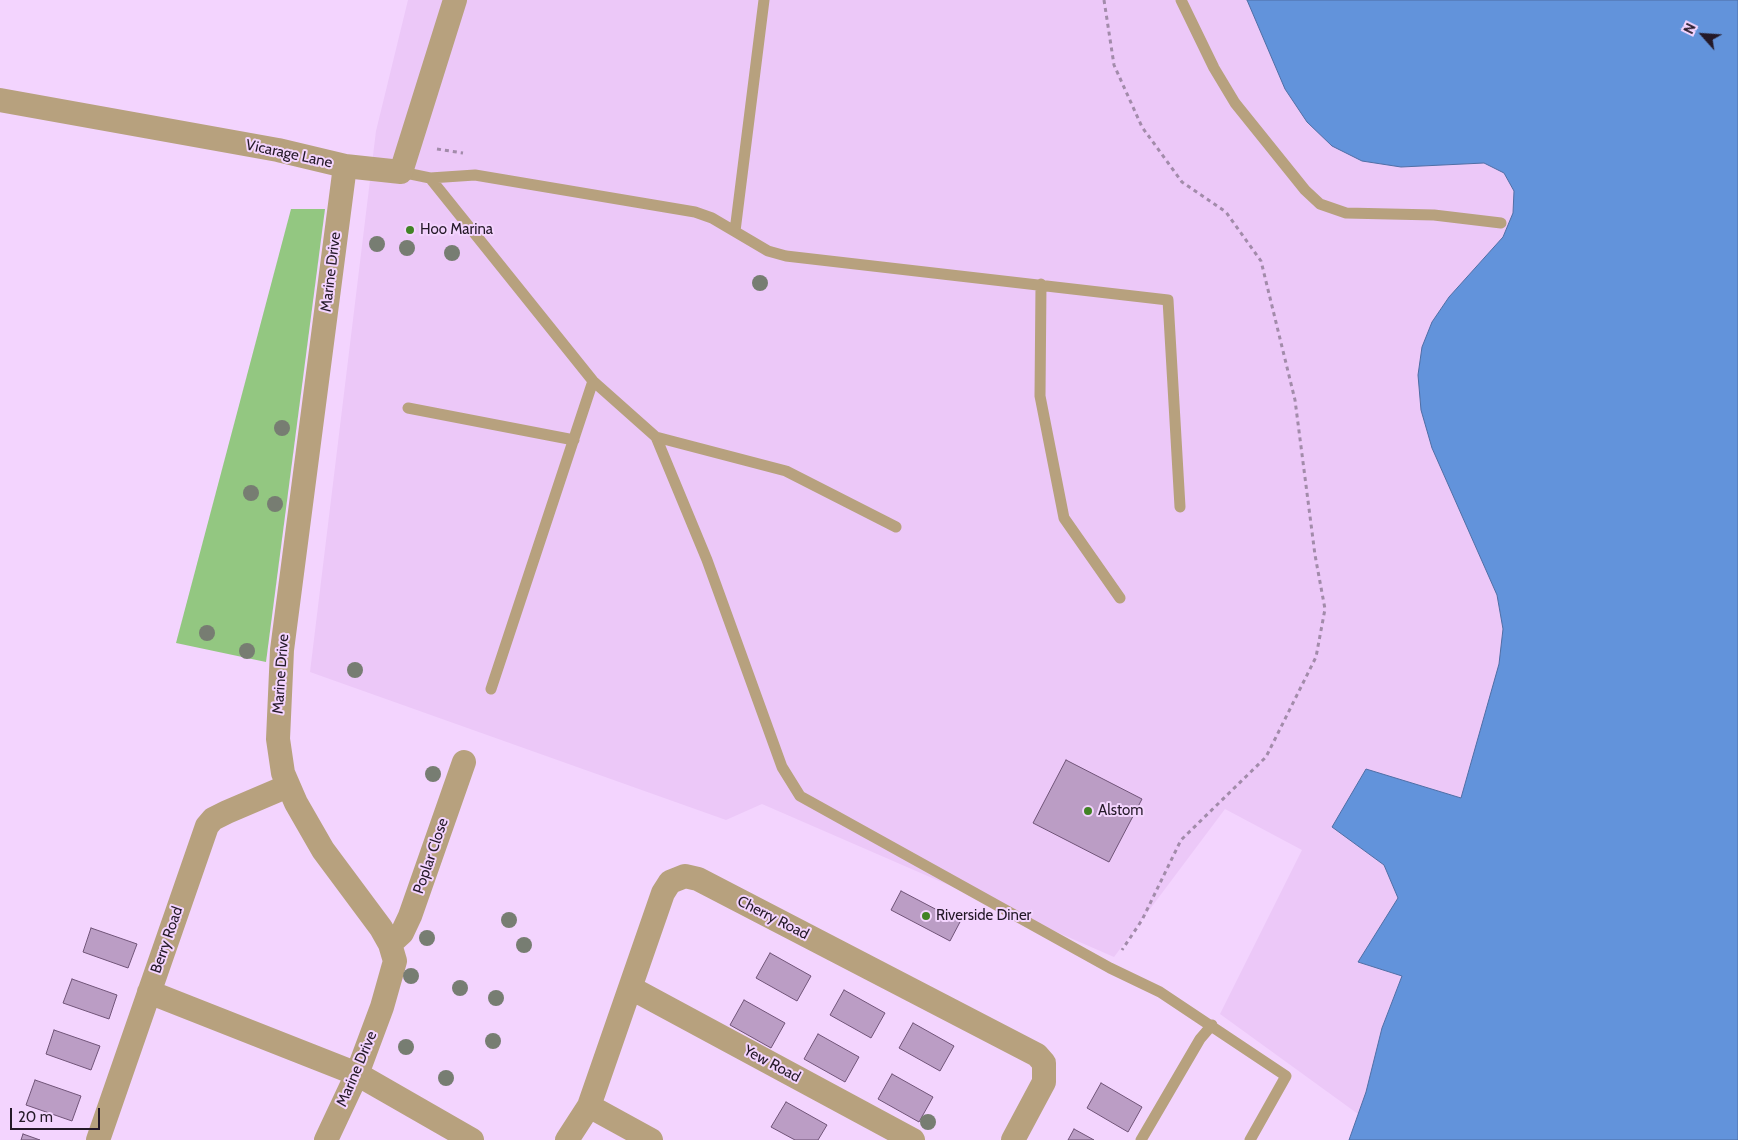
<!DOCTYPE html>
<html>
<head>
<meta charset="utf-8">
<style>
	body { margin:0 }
	#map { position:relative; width:1738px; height:1140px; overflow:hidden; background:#f3d4fe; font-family:Cabin,sans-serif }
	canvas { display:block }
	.north { position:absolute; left:1678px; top:10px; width:50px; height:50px; -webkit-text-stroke:4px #f3d4fe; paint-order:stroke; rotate:296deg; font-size:14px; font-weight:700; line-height:20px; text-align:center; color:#241928 }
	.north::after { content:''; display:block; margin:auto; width:18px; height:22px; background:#241928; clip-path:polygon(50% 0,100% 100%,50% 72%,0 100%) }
	.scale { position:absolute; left:10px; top:1108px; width:90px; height:22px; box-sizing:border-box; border:2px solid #241928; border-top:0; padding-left:6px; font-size:15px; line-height:18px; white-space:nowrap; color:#241928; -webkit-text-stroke:4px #f3d4fe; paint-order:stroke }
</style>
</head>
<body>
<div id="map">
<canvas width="1738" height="1140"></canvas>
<div class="north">N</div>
<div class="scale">20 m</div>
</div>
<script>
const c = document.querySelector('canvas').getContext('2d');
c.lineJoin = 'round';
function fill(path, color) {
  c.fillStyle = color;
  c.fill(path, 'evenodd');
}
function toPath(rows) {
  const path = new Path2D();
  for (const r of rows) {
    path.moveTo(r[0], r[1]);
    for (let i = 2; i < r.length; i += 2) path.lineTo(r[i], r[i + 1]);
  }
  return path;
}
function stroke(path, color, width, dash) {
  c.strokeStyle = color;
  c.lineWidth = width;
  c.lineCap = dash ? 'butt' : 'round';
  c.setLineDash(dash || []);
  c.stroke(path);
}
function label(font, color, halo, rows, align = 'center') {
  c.font = font + ' Cabin,sans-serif';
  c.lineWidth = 4;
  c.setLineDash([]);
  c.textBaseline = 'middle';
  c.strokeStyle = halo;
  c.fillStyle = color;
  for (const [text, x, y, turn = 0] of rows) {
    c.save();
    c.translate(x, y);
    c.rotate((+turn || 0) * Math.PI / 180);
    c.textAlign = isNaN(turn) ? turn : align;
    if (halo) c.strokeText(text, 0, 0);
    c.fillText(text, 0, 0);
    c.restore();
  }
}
const built = toPath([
	[408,0,1247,0,1285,89,1307,122,1362,161,1401,167,1484,163,1504,173,1514,191,1513,213,1503,237,1449,297,1432,322,1432,448,1497,595,1503,629,1500,664,1461,798,1366,769,1333,827,1384,865,1398,898,1358,962,1402,976,1382,1028,1366,1092,1358,1114,1220,1014,1302,850,1225,809,1114,957,762,804,726,820,310,672,376,131]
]);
const green = toPath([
	[291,209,325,209,266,662,176,643]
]);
const water = toPath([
	[1247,0,1738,0,1738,1140,1349,1140,1366,1092,1382,1028,1402,976,1358,962,1398,898,1384,865,1332,827,1366,769,1461,798,1499,664,1503,629,1497,595,1432,448,1421,410,1418,375,1422,347,1432,322,1449,297,1503,237,1513,213,1514,191,1504,173,1484,163,1401,167,1362,161,1332,146,1307,122,1285,89,1247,0]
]);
const building = toPath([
	[1066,760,1142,799,1109,862,1033,823,1066,760],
	[901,891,960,922,950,941,891,910,901,891],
	[91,928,137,944,128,968,83,952,91,928],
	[770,953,811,976,797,1001,756,978,770,953],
	[72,979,117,995,109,1019,63,1003,72,979],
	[844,990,885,1013,871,1038,830,1015,844,990],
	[744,1000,785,1023,771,1048,730,1025,744,1000],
	[913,1023,954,1046,940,1071,899,1048,913,1023],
	[54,1030,100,1046,91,1070,46,1054,54,1030],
	[818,1034,859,1057,845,1082,804,1059,818,1034],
	[892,1074,933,1097,919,1122,878,1099,892,1074],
	[35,1080,81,1096,72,1121,26,1105,35,1080],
	[1101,1083,1142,1107,1128,1132,1087,1108,1101,1083],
	[786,1102,827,1125,818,1140,795,1140,771,1127,786,1102],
	[1074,1129,1094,1140,1068,1140,1074,1129],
	[23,1134,40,1140,21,1140,23,1134]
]);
const path = toPath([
	[1104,0,1114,65,1142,127,1182,182,1226,212,1261,261,1295,400,1315,555,1325,609,1316,657,1266,757,1181,840,1142,920,1122,950],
	[437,149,463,153]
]);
const lane = toPath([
	[1181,0,1214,68,1235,103,1305,190,1320,204,1346,213,1434,215,1501,223],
	[401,172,430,178,475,175,695,212,712,218,768,251,786,256,1168,300,1180,507],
	[430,178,593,381,656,437,707,560,782,767,800,796,1110,968,1160,992,1286,1076,1250,1140],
	[735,231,764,0],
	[1041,284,1040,396,1064,518,1120,598],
	[408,408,574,440],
	[656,437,786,471,896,527],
	[491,689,593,381],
	[1141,1140,1200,1039,1212,1025]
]);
const street = toPath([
	[0,100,278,150,345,166,401,172,455,0],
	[390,944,402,933,410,916,464,762],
	[631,988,913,1140],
	[149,992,357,1074,472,1140],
	[589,1106,651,1140],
	[98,1140,207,826,213,819,227,812,288,786],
	[326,1140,357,1074,382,1007,395,961,390,944,381,928,323,850,296,803,283,773,278,739,282,650,345,166],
	[567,1140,589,1106,663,893,670,882,685,876,698,879,1037,1055,1044,1063,1044,1082,1013,1140]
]);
const trees = [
	[377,244],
	[407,248],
	[452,253],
	[760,283],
	[282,428],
	[251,493],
	[275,504],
	[207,633],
	[247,651],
	[355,670],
	[433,774],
	[509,920],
	[427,938],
	[524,945],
	[411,976],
	[460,988],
	[496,998],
	[493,1041],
	[406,1047],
	[446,1078],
	[928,1122]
];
const markers = [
	[410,230,5,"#418325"],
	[1088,811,5,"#418325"],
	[926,916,5,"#418325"]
];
const streetNames = [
	["Vicarage Lane",289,154,12],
	["Marine Drive",331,272,-83],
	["Marine Drive",281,674,-86],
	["Poplar Close",431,856,-71],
	["Cherry Road",773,918,27],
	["Berry Road",167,940,-71],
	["Yew Road",772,1064,28],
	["Marine Drive",357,1069,-67]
];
const poiNames = [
	["Hoo Marina",420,230],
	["Alstom",1098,811],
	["Riverside Diner",936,916]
];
fill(built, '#ecc8f8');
fill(green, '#93c781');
fill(water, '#6293db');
stroke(water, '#4f6ea5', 1);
fill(building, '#bb9dc5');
stroke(building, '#705478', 1);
stroke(path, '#a28baa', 3, [4, 4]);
stroke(lane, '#b7a17e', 11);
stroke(street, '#b7a17e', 24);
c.fillStyle = '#777d72';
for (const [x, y] of trees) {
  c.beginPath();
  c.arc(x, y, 8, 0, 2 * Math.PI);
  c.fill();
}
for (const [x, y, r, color] of markers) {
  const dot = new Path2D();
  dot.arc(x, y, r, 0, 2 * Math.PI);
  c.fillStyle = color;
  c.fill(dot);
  stroke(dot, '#f3d4fe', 2);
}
label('15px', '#241928', '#f3d4fe', streetNames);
label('15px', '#241928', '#f3d4fe', poiNames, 'left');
</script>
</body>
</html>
